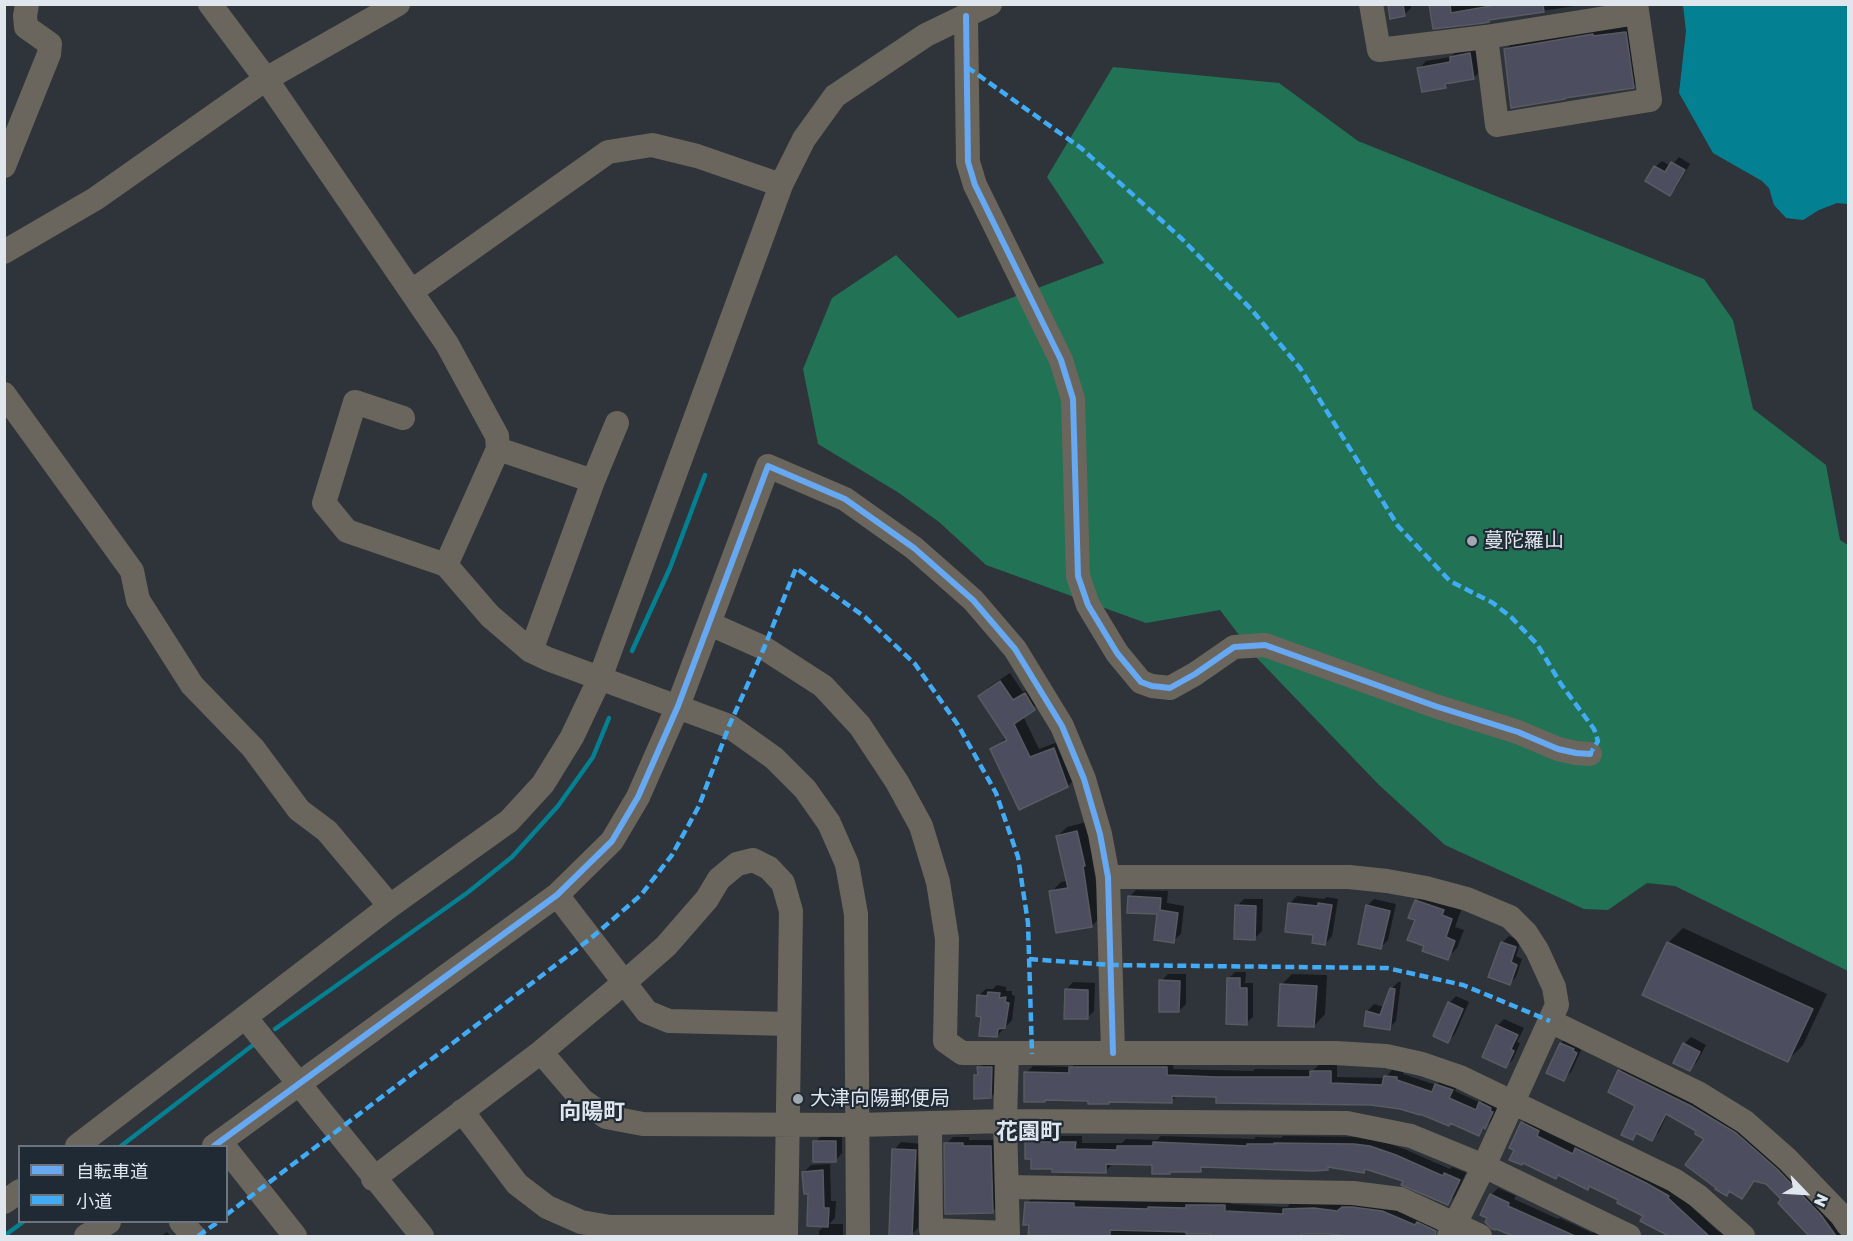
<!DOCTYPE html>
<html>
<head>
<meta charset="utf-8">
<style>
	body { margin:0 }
	#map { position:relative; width:1853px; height:1241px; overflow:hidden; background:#2e343a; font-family:"Golos Text","Noto Sans JP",sans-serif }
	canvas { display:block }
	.frame { position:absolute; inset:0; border:6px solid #dfe6ee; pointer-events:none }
	.legend { position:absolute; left:18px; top:1145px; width:210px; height:78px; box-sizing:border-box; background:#1f2a35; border:2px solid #6c757f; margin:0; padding:8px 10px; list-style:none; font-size:18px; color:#dfe6ee }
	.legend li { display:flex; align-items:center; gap:12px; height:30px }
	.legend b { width:30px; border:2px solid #6c757f }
	.north { position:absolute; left:1775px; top:1163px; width:60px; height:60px; -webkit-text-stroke:4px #1f2a35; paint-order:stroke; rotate:115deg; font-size:16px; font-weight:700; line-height:24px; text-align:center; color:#dfe6ee }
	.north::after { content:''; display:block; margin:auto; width:21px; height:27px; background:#dfe6ee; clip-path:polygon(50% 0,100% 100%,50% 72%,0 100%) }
</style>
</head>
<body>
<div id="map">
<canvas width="1853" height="1241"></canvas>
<div class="frame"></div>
<ul class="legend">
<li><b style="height:8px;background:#66a8f1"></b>自転車道</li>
<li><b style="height:8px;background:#42abf6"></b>小道</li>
</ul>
<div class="north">N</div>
</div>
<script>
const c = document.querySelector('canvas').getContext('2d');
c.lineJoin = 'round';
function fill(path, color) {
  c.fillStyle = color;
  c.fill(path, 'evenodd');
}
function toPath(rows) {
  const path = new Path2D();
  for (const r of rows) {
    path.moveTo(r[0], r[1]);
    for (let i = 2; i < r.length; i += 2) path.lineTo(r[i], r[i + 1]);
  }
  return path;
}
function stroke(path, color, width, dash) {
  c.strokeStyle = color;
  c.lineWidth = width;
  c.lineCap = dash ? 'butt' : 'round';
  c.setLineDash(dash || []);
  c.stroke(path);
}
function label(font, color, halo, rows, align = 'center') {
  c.font = font + ' "Golos Text","Noto Sans JP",sans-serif';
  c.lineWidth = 4.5;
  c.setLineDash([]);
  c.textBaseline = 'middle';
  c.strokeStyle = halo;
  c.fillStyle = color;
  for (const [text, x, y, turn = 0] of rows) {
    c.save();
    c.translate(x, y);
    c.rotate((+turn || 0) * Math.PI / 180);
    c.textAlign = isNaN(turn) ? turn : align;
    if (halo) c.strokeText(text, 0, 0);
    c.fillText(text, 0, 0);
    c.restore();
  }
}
const forest = toPath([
	[1113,67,1279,83,1358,141,1704,279,1733,320,1753,409,1826,465,1840,540,1848,545,1848,971,1675,886,1647,883,1608,910,1584,909,1445,845,1379,785,1255,656,1220,610,1146,623,986,565,939,522,899,493,818,444,803,369,832,298,896,255,958,318,1104,263,1047,177]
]);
const water = toPath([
	[1683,5,1846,5,1848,11,1848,207,1847,204,1837,203,1819,210,1803,220,1786,218,1774,205,1769,188,1762,181,1713,153,1679,93,1686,31]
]);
const shadow = toPath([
	[1389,4,1411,4,1411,8,1404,15],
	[1430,4,1588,4,1434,27],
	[1632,25,1640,80,1633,87,1506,49,1513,42],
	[1477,47,1481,71,1473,78,1450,82,1445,87,1419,69,1426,61,1451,57,1458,50],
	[1679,157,1690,164,1676,188,1670,194,1655,167,1662,161,1671,166],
	[1010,673,1023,692,1035,685,1043,700,1023,716,1039,749,1063,740,1077,777,1068,786,1020,808,992,749,1007,737,980,696,989,687],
	[1087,822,1094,855,1092,857,1101,916,1092,926,1051,892,1061,882,1067,881,1057,837,1067,827],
	[1136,890,1168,891,1167,903,1184,906,1181,934,1173,941,1159,913,1129,897],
	[1426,891,1462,908,1455,927,1464,930,1457,948,1447,958,1426,945,1416,920,1416,901],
	[1297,896,1324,899,1327,897,1338,899,1332,936,1325,944,1290,903],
	[1244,899,1263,899,1262,931,1255,938,1237,906],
	[1374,899,1396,904,1388,940,1381,947,1367,906],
	[1683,928,1827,994,1803,1045,1788,1060,1668,943],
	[1509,936,1521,941,1516,956,1522,959,1516,977,1510,983,1490,976,1503,942],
	[1235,972,1246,972,1245,983,1253,983,1253,1017,1246,1023,1228,979],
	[1168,974,1186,974,1186,1004,1179,1011,1161,981],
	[1292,974,1327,975,1325,1014,1314,1026,1281,985],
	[1073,982,1095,983,1094,1011,1087,1018,1066,990],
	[1398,982,1401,982,1396,1021,1389,1028,1367,1011,1374,1004,1384,1007,1391,989],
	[997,985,1006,987,1006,991,1012,991,1012,995,1015,996,1012,1020,997,1036,982,1016,978,996,986,989,993,989],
	[1456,996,1469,1002,1455,1034,1448,1041,1449,1003],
	[1504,1019,1524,1028,1517,1042,1520,1043,1513,1059,1506,1066,1497,1026],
	[1568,1036,1583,1046,1571,1072,1563,1079,1561,1043],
	[1691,1037,1706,1045,1697,1062,1690,1069,1684,1044],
	[986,1061,999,1061,998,1089,991,1097,975,1076,979,1072,979,1068],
	[1077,1061,1174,1061,1173,1069,1253,1071,1255,1069,1313,1070,1319,1065,1337,1065,1337,1077,1385,1078,1392,1070,1403,1071,1403,1074,1436,1085,1443,1078,1458,1083,1455,1091,1481,1103,1487,1096,1499,1105,1492,1120,1479,1134,1451,1122,1421,1112,1371,1103,1178,1095,1171,1101,1111,1101,1108,1103,1089,1099,1026,1073,1033,1066,1072,1067],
	[1627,1064,1744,1127,1848,1236,1813,1236,1783,1199,1767,1183,1756,1180,1742,1197,1730,1190,1726,1194,1706,1139,1699,1131,1668,1113,1659,1132,1652,1139,1638,1132,1632,1138,1637,1105,1620,1071],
	[1530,1116,1674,1191,1719,1232,1724,1228,1732,1236,1671,1236,1645,1215,1620,1199,1591,1185,1587,1188,1523,1123],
	[822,1135,842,1135,842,1153,835,1161,815,1142],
	[1034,1136,1082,1136,1082,1143,1122,1143,1126,1139,1157,1140,1161,1136,1254,1139,1256,1137,1281,1138,1283,1136,1362,1137,1378,1140,1404,1149,1450,1169,1452,1167,1466,1173,1455,1196,1448,1203,1405,1181,1367,1168,1364,1171,1330,1166,1328,1168,1205,1166,1200,1171,1172,1171,1169,1173,1154,1164,1113,1163,1105,1172,1054,1168,1033,1158,1027,1143],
	[953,1137,969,1137,969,1140,998,1140,999,1205,992,1212,946,1144],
	[901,1142,922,1144,918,1228,911,1235,894,1150],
	[830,1164,831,1201,836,1201,835,1218,829,1224,843,1224,843,1236,819,1236,819,1231,825,1225,809,1192,804,1172,811,1165],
	[1498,1188,1516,1196,1514,1199,1558,1219,1560,1218,1592,1233,1596,1230,1608,1236,1517,1236,1496,1227,1491,1195],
	[1034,1196,1080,1196,1080,1201,1155,1202,1232,1199,1231,1204,1287,1207,1291,1203,1389,1204,1440,1223,1434,1236,1030,1236,1027,1203],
	[167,1232,170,1236,161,1236]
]);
const stream = toPath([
	[632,651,670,568,705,475],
	[275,1029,467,893,512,857,558,806,593,757,609,718],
	[121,1146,253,1045],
	[4,1236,23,1222]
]);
const building = toPath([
	[1388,4,1403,4,1405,16,1390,19,1388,4],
	[1429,4,1450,4,1451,13,1502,4,1543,4,1544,12,1489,20,1489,22,1484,23,1433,29,1429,4],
	[1626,32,1634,88,1565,98,1565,99,1511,108,1504,49,1593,34,1593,36,1626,32],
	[1470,53,1474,79,1445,84,1446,88,1422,92,1417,68,1450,62,1450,57,1470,53],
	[1671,162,1685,170,1670,196,1645,181,1654,166,1665,172,1671,162],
	[1000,681,1013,700,1025,693,1035,710,1014,724,1030,757,1054,748,1068,787,1019,810,990,749,1007,740,978,696,1000,681],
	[1077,831,1085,866,1083,866,1092,927,1056,933,1049,891,1068,888,1056,836,1077,831],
	[1128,896,1161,898,1160,910,1178,913,1174,943,1154,940,1157,914,1127,913,1128,896],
	[1415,900,1444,910,1442,915,1452,919,1446,937,1455,941,1448,960,1422,951,1424,946,1407,940,1415,920,1408,918,1415,900],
	[1288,903,1318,906,1318,903,1332,905,1325,945,1312,943,1313,935,1285,932,1288,903],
	[1235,905,1256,906,1255,940,1234,939,1235,905],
	[1366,905,1390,911,1381,949,1358,944,1366,905],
	[1501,942,1516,947,1511,962,1517,965,1510,985,1488,977,1501,942],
	[1667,942,1813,1009,1788,1062,1642,995,1667,942],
	[1227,978,1240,978,1240,988,1247,988,1247,1025,1226,1024,1227,978],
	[1159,980,1180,981,1179,1012,1159,1012,1159,980],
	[1280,984,1317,986,1314,1027,1278,1026,1280,984],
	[1390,988,1395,989,1390,1030,1364,1026,1366,1011,1380,1015,1390,988],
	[1065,989,1088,990,1088,1019,1064,1019,1065,989],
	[988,992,1000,993,999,998,1006,997,1005,1002,1009,1003,1005,1028,998,1029,997,1037,979,1036,981,1017,976,1016,977,995,987,996,988,992],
	[1448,1002,1463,1009,1448,1043,1433,1036,1448,1002],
	[1496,1025,1518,1035,1511,1049,1514,1051,1506,1068,1482,1057,1496,1025],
	[1560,1043,1574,1049,1573,1051,1577,1053,1564,1081,1546,1073,1560,1043],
	[1683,1043,1700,1052,1690,1071,1673,1063,1683,1043],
	[977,1067,992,1067,991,1098,974,1099,974,1075,978,1075,977,1067],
	[1069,1067,1167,1067,1167,1075,1216,1077,1310,1077,1310,1071,1331,1071,1331,1083,1382,1085,1384,1076,1397,1077,1397,1080,1432,1092,1435,1084,1453,1090,1449,1098,1476,1110,1479,1102,1491,1108,1490,1111,1493,1112,1485,1129,1483,1127,1479,1136,1450,1123,1449,1126,1420,1114,1420,1115,1400,1109,1371,1105,1216,1103,1216,1097,1172,1096,1172,1103,1109,1102,1109,1104,1088,1104,1088,1101,1045,1100,1045,1102,1024,1102,1024,1072,1069,1073,1069,1067],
	[1618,1070,1691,1106,1736,1133,1777,1169,1821,1215,1836,1236,1809,1236,1778,1203,1781,1199,1766,1184,1754,1181,1742,1199,1729,1191,1727,1196,1715,1189,1716,1188,1685,1165,1704,1139,1695,1134,1696,1131,1666,1114,1652,1141,1636,1133,1633,1140,1621,1135,1635,1106,1608,1092,1618,1070],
	[1521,1122,1539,1131,1537,1136,1573,1154,1575,1148,1646,1183,1669,1196,1668,1198,1709,1236,1669,1236,1640,1221,1643,1216,1617,1203,1618,1200,1589,1186,1588,1190,1558,1175,1556,1179,1523,1163,1522,1165,1509,1160,1514,1150,1509,1148,1521,1122],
	[813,1141,836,1141,836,1162,813,1162,813,1141],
	[1025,1142,1076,1142,1075,1149,1117,1150,1117,1146,1153,1146,1153,1142,1247,1146,1247,1144,1274,1144,1274,1143,1354,1144,1370,1146,1396,1155,1443,1176,1444,1173,1460,1180,1448,1205,1401,1185,1403,1181,1365,1169,1364,1173,1328,1167,1328,1170,1313,1171,1201,1167,1201,1172,1170,1172,1170,1174,1152,1174,1152,1165,1106,1164,1106,1173,1052,1172,1052,1169,1031,1169,1031,1159,1025,1159,1025,1142],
	[944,1143,963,1143,963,1146,991,1146,993,1213,945,1214,944,1143],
	[892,1149,916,1150,912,1236,889,1235,892,1149],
	[823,1170,824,1208,829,1208,828,1227,807,1226,808,1194,804,1194,802,1172,823,1170],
	[1490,1194,1509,1203,1508,1206,1575,1236,1513,1236,1496,1229,1495,1230,1492,1229,1485,1222,1487,1218,1480,1215,1490,1194],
	[1025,1202,1074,1203,1074,1207,1148,1209,1148,1207,1186,1208,1186,1205,1225,1205,1225,1211,1283,1214,1283,1209,1314,1208,1337,1211,1342,1207,1352,1207,1382,1211,1415,1225,1417,1222,1436,1231,1435,1236,1346,1236,1330,1234,1301,1234,1301,1236,1211,1236,1211,1234,1186,1234,1186,1232,1110,1230,1110,1236,1028,1235,1029,1225,1023,1225,1025,1202]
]);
const minor = toPath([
	[210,4,266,79,447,344,497,436,498,449],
	[1371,4,1379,50,1486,37,1497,125,1650,100,1636,4],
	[966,16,968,162,975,185,1061,360,1073,399,1078,576,1088,605,1117,653,1141,682,1152,686,1170,688,1195,674,1234,647,1265,645,1435,706,1518,732,1558,749,1576,753,1590,754],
	[1486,37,1637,13],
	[4,166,49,54,50,44,26,27,25,16,27,4],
	[4,252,95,199,266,79,398,4],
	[412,291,608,152,652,145,697,156,781,185],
	[4,394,132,571,138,600,192,685,253,748,299,810,327,831,390,906],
	[403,418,355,402,324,503,347,531,446,565],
	[593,481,498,449,446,565,490,616,531,651,548,659,729,726,774,758,805,789,829,823,847,864,856,914,858,1236],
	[710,624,764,648,823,686,860,726,897,782,921,826,938,882,947,939,945,1041,962,1053,1335,1053,1386,1056,1422,1064,1460,1077,1674,1180,1698,1196,1743,1236],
	[531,651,593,481,617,423],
	[1108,877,1349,877,1387,881,1426,888,1467,899,1510,917,1526,933,1537,950,1554,987,1557,1005,1484,1166,1449,1236],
	[557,895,647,1012,669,1021,789,1024],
	[245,1017,422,1236],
	[1550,1021,1698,1093,1745,1122,1787,1159,1842,1216,1848,1225],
	[541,1052,582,1100,606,1117,643,1124,857,1125,1005,1121,1347,1123,1411,1136,1484,1166,1629,1236],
	[1007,1053,1005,1121,1008,1236],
	[462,1111,517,1184,547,1207,581,1222,610,1227,786,1227],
	[930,1123,931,1230,1007,1233],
	[77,1146,390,906,509,821,543,784,572,737,600,678,781,185,804,139,835,96,926,35,990,4],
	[214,1146,557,895,612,841,638,797,678,706,768,466,845,499,914,548,973,600,1015,649,1062,726,1084,779,1100,834,1108,877,1113,1053],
	[226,1149,295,1236],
	[373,1179,541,1052,625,982,666,946,707,899,719,879,737,864,753,860,769,868,783,883,791,911,786,1236],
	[1007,1187,1353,1193,1400,1199,1480,1236],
	[4,1202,20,1191],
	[181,1222,194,1236],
	[86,1236,109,1222]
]);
const quiet = toPath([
	[967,67,1081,148,1181,238,1251,309,1300,368,1398,526,1450,581,1493,603,1511,617,1537,644,1561,684,1594,729,1598,741,1590,754],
	[1029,959,1111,965,1387,968,1463,985,1550,1021],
	[226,1215,590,939,641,895,672,855,699,806,729,726,764,648,796,568,865,617,915,664,958,725,996,793,1018,857,1028,923,1032,1054],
	[198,1236,218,1222]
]);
const cycleway = toPath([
	[966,16,968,162,975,185,1061,360,1073,399,1078,576,1088,605,1117,653,1141,682,1152,686,1170,688,1195,674,1234,647,1265,645,1435,706,1518,732,1558,749,1576,753,1590,754],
	[214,1146,557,895,612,841,638,797,678,706,768,466,845,499,914,548,973,600,1015,649,1062,726,1084,779,1100,834,1108,877,1113,1053]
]);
const markers = [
	[1472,541,6,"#a1a8af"],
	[798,1099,6,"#a1a8af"]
];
const poiNames = [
	["蔓陀羅山",1484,541],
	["大津向陽郵便局",810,1099]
];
const quarterNames = [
	["向陽町",592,1112],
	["花園町",1029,1132]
];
fill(forest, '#227255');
fill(water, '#048093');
fill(shadow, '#0007');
stroke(stream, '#048093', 4.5);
fill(building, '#4c4d5f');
stroke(building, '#585b61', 1.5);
stroke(minor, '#6b665d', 24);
stroke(quiet, '#42abf6', 4.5, [9, 4.5]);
stroke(cycleway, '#66a8f1', 6);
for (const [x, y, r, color] of markers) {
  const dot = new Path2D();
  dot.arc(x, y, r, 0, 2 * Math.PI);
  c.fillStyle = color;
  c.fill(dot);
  stroke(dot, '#1f2a35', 2);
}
label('20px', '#dfe6ee', '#1f2a35', poiNames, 'left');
label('bold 22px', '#dfe6ee', '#1f2a35', quarterNames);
</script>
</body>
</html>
